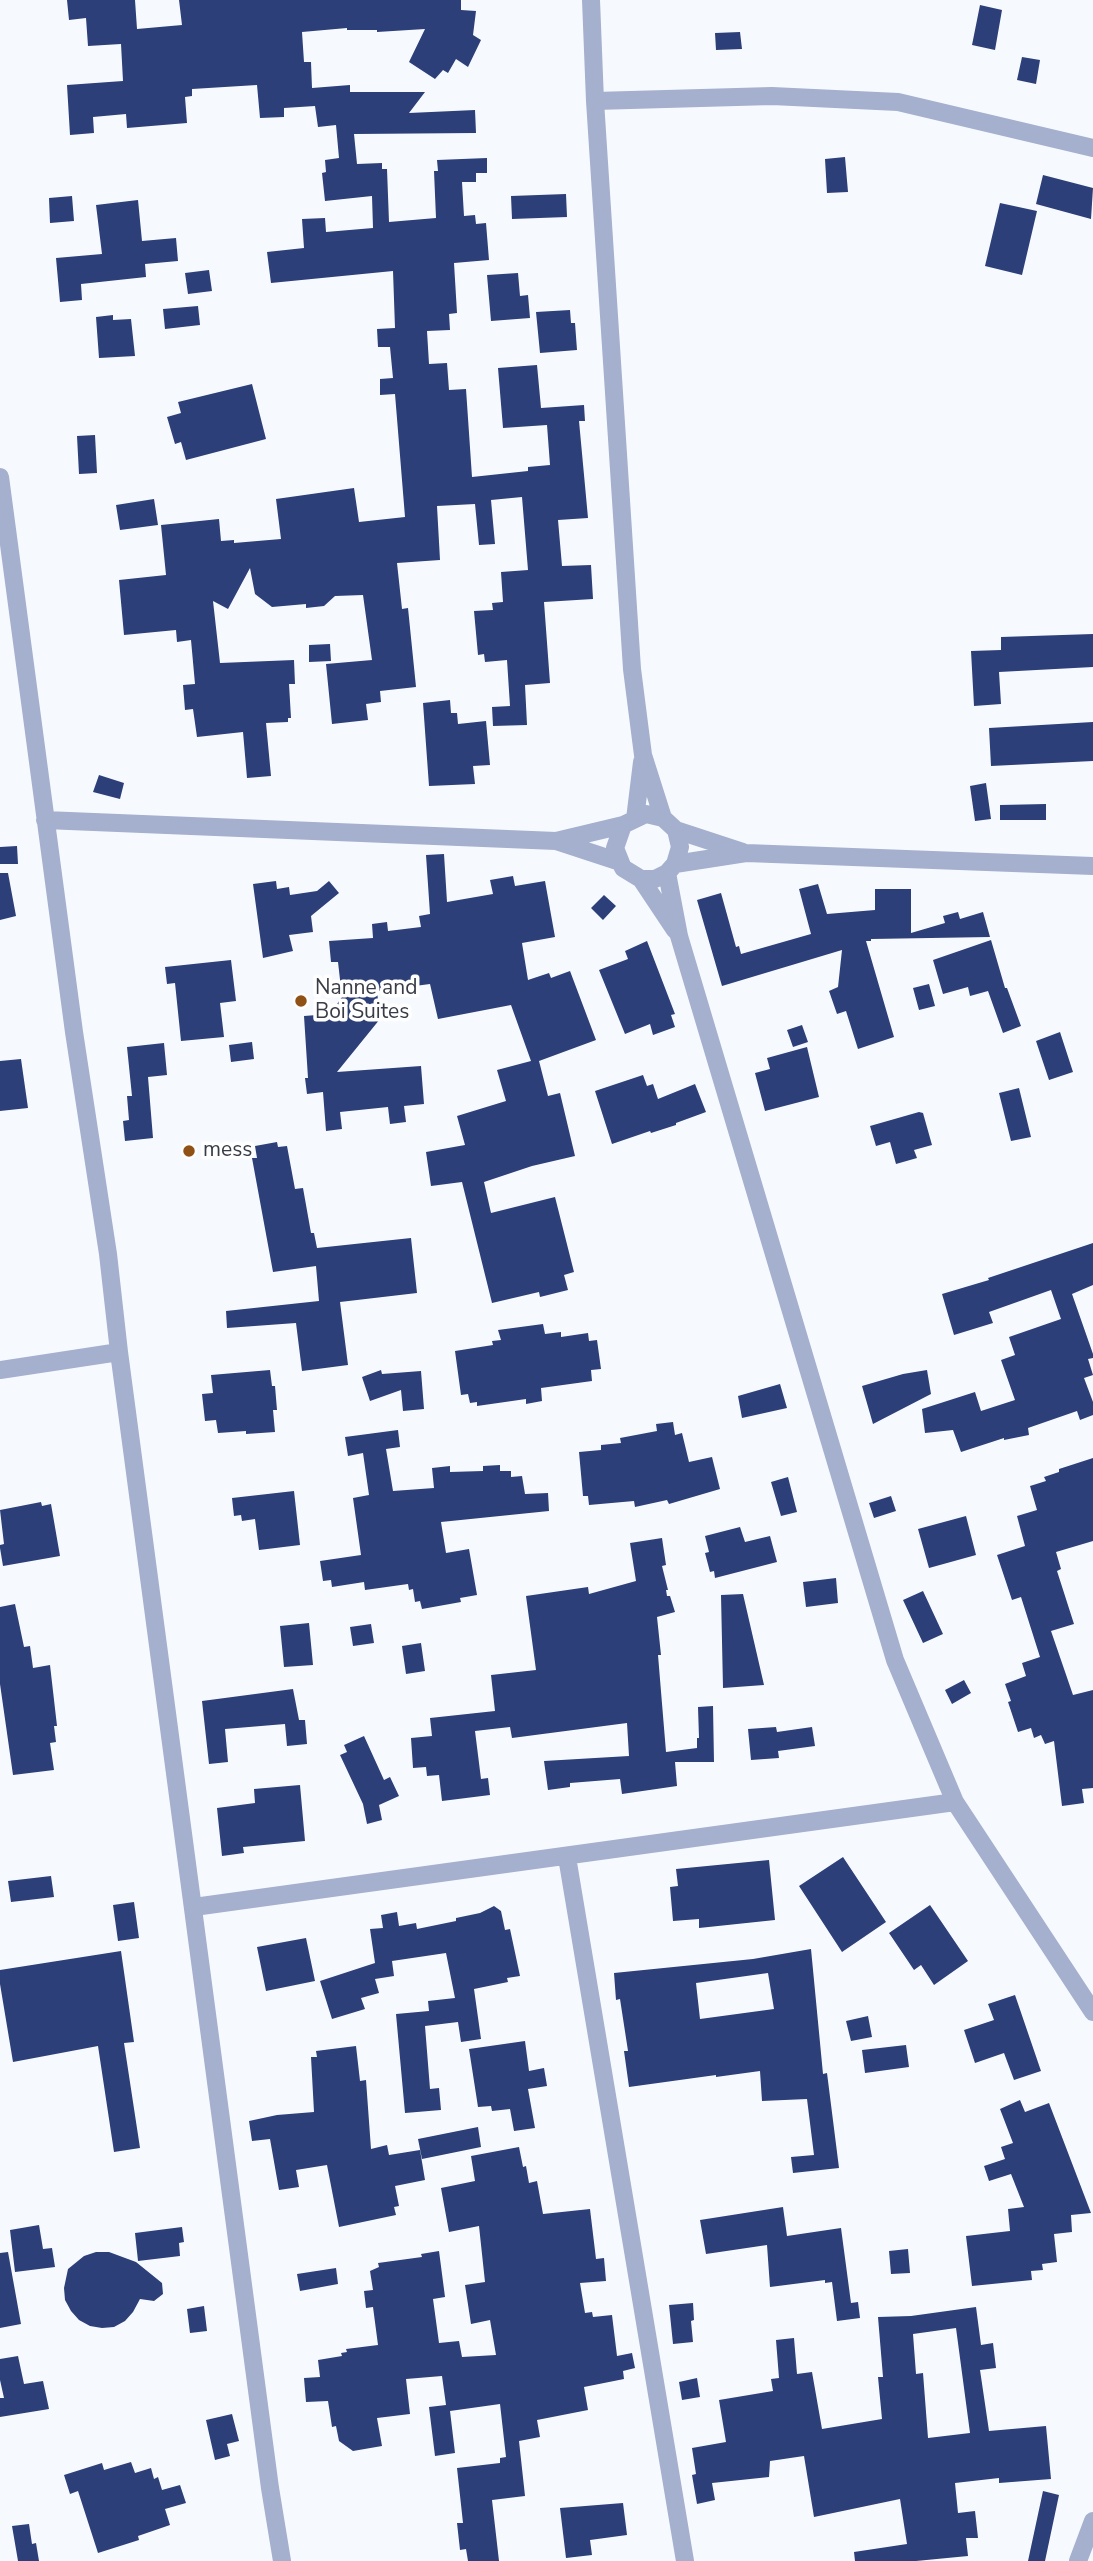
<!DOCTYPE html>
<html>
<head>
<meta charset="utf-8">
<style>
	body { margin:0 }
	canvas { display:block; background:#f6f9fe }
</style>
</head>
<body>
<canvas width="1093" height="2561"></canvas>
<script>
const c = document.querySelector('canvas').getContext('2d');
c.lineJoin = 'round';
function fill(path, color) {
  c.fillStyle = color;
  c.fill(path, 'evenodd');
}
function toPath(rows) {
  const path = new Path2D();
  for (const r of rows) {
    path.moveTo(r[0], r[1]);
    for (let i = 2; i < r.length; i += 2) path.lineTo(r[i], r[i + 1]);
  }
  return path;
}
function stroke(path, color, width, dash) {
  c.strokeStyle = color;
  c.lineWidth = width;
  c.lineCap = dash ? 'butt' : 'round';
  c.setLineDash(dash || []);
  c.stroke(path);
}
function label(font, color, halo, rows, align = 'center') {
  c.font = font + ' "Nunito Sans",sans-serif';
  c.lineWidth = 7;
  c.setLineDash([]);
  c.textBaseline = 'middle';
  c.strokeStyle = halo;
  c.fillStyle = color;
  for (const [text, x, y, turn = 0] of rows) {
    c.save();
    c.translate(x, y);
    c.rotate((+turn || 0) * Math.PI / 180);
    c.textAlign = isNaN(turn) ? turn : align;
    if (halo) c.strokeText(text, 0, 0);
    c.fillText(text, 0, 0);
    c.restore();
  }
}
const building = toPath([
	[67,0,135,0,137,29,182,25,179,0,461,0,461,10,476,11,473,35,481,40,468,67,456,59,448,73,443,70,435,79,409,62,425,29,377,32,377,30,347,30,347,28,302,32,304,62,311,62,312,88,350,85,350,92,425,92,409,113,475,110,476,133,354,134,357,164,382,163,382,169,387,169,389,222,436,218,434,171,438,171,437,160,487,158,487,173,476,173,476,182,462,182,464,216,475,215,476,224,486,223,489,260,454,263,457,313,449,314,450,330,427,331,429,364,447,363,449,390,466,389,472,477,528,471,528,467,550,465,547,425,503,428,498,368,537,365,541,408,584,405,585,421,579,421,588,518,558,520,562,566,591,565,593,599,544,602,550,683,525,685,527,725,493,726,492,707,510,706,507,660,485,662,484,654,478,655,474,611,493,610,492,603,503,602,501,572,528,570,522,497,491,500,495,544,479,545,475,504,437,506,440,560,397,563,402,609,408,608,416,687,380,691,381,702,366,704,368,720,332,724,326,664,372,660,363,595,335,596,324,606,306,608,306,604,272,607,255,594,250,568,228,609,213,601,220,663,294,660,295,684,289,684,291,718,288,718,288,722,266,723,271,776,247,778,243,732,197,737,193,709,185,710,183,685,195,684,191,640,177,642,176,630,124,635,119,580,166,575,161,525,219,519,221,541,234,540,234,543,281,539,276,499,354,488,359,522,405,517,395,394,380,395,380,379,393,378,390,347,378,347,377,329,395,328,393,271,271,283,267,252,304,248,302,219,325,218,326,232,373,228,372,196,325,201,322,173,326,172,325,160,339,158,336,125,318,127,315,106,284,108,284,117,260,118,257,85,192,89,192,96,185,97,187,123,127,128,126,114,93,117,94,133,70,135,67,85,123,81,121,44,88,46,86,18,69,20],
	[980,5,1002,10,995,50,972,45],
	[740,32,742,49,716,50,715,33],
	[1022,57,1040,60,1036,84,1017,80],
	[845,157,848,192,827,193,825,159],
	[1043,175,1093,188,1091,219,1036,204],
	[566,194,567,217,512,219,511,196],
	[72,196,74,221,50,223,49,198],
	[138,200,142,241,176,238,178,261,145,264,146,277,81,284,82,300,60,302,56,258,102,254,96,205],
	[1000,203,1037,211,1022,275,985,266],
	[209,270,212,291,188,294,185,273],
	[518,273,520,296,528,295,530,318,491,321,487,275],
	[198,306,200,325,165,329,163,309],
	[570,310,571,323,575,323,577,350,540,353,536,312],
	[113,315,113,320,131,319,135,356,99,358,96,317],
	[252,384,266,439,186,460,181,442,175,444,167,417,181,413,178,402],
	[95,435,97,473,79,474,77,436],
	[154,499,158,525,120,530,116,505],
	[1093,634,1093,667,999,672,1001,704,974,706,971,651,1001,650,1001,637],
	[330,644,331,661,309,662,309,645],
	[450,700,451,713,457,713,458,724,486,721,490,765,473,766,475,784,429,786,423,703],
	[1093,722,1093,761,991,766,989,728],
	[99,775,124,783,120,799,93,792],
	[986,783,991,819,975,821,970,786],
	[1046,804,1046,820,1000,820,1000,805],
	[17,846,18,864,0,864,0,847],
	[444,854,447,902,493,894,490,880,513,876,515,886,545,881,555,937,522,943,528,980,549,973,551,978,570,971,596,1040,539,1061,548,1096,560,1093,575,1156,532,1166,484,1182,491,1213,555,1197,574,1272,564,1275,568,1290,540,1297,539,1292,492,1303,462,1182,431,1186,426,1152,465,1145,457,1116,506,1101,497,1070,531,1061,511,1005,438,1019,430,984,377,991,380,1019,337,1072,421,1066,424,1104,404,1106,406,1122,390,1124,388,1107,340,1112,342,1129,326,1131,323,1092,307,1094,305,1078,308,1078,304,1016,330,1014,342,997,338,962,331,962,329,941,373,938,372,924,387,922,388,931,421,927,419,916,430,914,426,855],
	[0,873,8,873,16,916,0,920],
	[276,881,277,889,289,887,290,895,317,891,329,881,339,893,311,916,313,932,289,935,293,951,263,958,253,884],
	[818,884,827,914,875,910,875,889,911,889,911,933,945,923,943,916,958,912,960,919,983,912,990,937,871,939,871,941,866,941,894,1037,858,1049,846,1011,837,1014,829,991,838,987,842,950,722,986,697,900,721,893,736,947,739,946,741,954,811,934,799,889],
	[604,895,616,906,603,920,591,908],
	[991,940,1005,988,1007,988,1021,1026,1003,1033,988,991,970,996,968,987,943,994,933,960],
	[647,941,675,1014,671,1015,675,1027,653,1035,650,1024,625,1034,599,970,628,959,625,951],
	[231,960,236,1001,220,1003,224,1037,181,1041,175,983,167,984,165,967],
	[929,984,935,1006,919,1010,913,988],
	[802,1025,808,1042,793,1047,787,1030],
	[1060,1032,1073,1072,1049,1080,1036,1041],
	[252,1042,254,1059,231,1062,229,1045],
	[164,1043,167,1075,148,1077,153,1138,125,1141,123,1121,129,1120,127,1096,132,1096,127,1047],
	[807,1047,819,1097,765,1111,755,1073,770,1069,767,1058],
	[21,1059,28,1108,0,1111,0,1061],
	[643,1075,647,1086,653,1084,658,1099,695,1084,706,1112,676,1123,676,1125,651,1133,650,1131,612,1144,595,1091],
	[1019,1088,1031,1137,1011,1141,999,1093],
	[919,1112,923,1113,932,1145,914,1150,917,1158,896,1164,890,1142,876,1146,870,1126],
	[277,1142,278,1147,287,1146,295,1189,303,1188,311,1233,314,1233,317,1248,411,1238,417,1293,340,1302,348,1365,302,1371,296,1323,227,1328,226,1311,319,1301,316,1266,273,1272,252,1158,257,1158,255,1146],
	[1093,1243,1093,1285,1072,1294,1093,1354,1093,1358,1088,1359,1093,1375,1084,1378,1093,1402,1093,1415,1080,1420,1077,1411,1028,1428,1029,1435,1004,1440,1004,1438,961,1452,953,1430,925,1433,922,1409,975,1392,981,1411,1015,1400,1001,1360,1015,1355,1009,1337,1061,1319,1051,1290,989,1312,993,1323,954,1335,942,1294,989,1280,988,1278],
	[543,1324,545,1334,561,1332,561,1337,588,1333,589,1341,597,1340,601,1369,591,1370,592,1381,541,1388,542,1401,526,1404,526,1399,477,1406,477,1402,470,1403,468,1394,461,1395,455,1351,493,1345,492,1341,501,1340,498,1330],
	[270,1370,272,1386,275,1386,277,1410,273,1410,275,1432,246,1434,246,1431,218,1433,216,1420,205,1421,202,1394,213,1393,211,1375],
	[381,1370,382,1374,421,1371,424,1409,403,1411,401,1390,370,1401,362,1377],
	[927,1370,931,1394,873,1424,862,1386,903,1374],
	[780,1384,787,1408,742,1418,738,1396],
	[673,1422,675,1435,682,1433,689,1462,712,1457,720,1489,669,1504,667,1500,635,1507,634,1501,589,1505,588,1496,583,1496,579,1452,601,1450,601,1445,621,1443,620,1438,657,1431,656,1424],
	[398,1430,400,1447,386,1449,393,1491,434,1488,432,1468,450,1466,450,1472,483,1471,483,1466,500,1465,500,1471,511,1471,511,1477,522,1476,525,1494,548,1493,549,1511,441,1522,446,1553,469,1549,477,1595,460,1598,461,1602,422,1609,420,1601,415,1602,413,1589,409,1590,408,1584,365,1590,364,1582,332,1587,331,1580,323,1581,320,1561,361,1555,353,1498,369,1495,363,1453,348,1456,345,1437],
	[1093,1458,1093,1541,1056,1552,1061,1569,1057,1571,1074,1624,1051,1631,1073,1695,1093,1690,1093,1788,1082,1789,1084,1803,1062,1806,1054,1741,1045,1744,1041,1735,1034,1738,1031,1728,1018,1732,1008,1702,1011,1701,1005,1684,1026,1676,1022,1663,1040,1657,1021,1597,1012,1600,997,1555,1025,1546,1017,1516,1037,1510,1030,1486,1046,1481,1044,1477,1059,1472,1059,1469],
	[788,1477,797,1512,781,1516,771,1482],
	[294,1491,300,1545,259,1550,255,1519,242,1521,241,1515,234,1516,232,1498],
	[891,1496,896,1511,874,1518,869,1503],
	[41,1502,42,1506,51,1504,60,1556,3,1566,0,1548,0,1545,4,1544,0,1510],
	[966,1516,976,1555,929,1568,918,1529],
	[740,1527,745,1542,770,1536,777,1562,715,1578,714,1571,710,1572,705,1553,709,1552,705,1536],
	[662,1538,666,1565,662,1566,668,1590,666,1590,667,1596,670,1596,675,1612,657,1617,661,1655,658,1655,666,1752,697,1748,697,1738,699,1738,698,1707,713,1706,714,1762,675,1762,677,1786,622,1794,620,1779,570,1783,570,1787,548,1790,544,1761,629,1756,627,1723,512,1738,510,1727,475,1731,481,1779,488,1778,490,1795,442,1801,439,1775,427,1776,426,1767,413,1768,411,1738,432,1736,430,1718,495,1711,491,1675,536,1670,526,1596,588,1587,589,1594,636,1581,630,1543],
	[836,1578,838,1603,806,1607,803,1582],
	[923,1591,943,1634,923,1643,903,1600],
	[743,1594,764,1685,723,1688,721,1595],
	[15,1604,24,1647,30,1646,33,1668,50,1665,57,1726,54,1726,56,1742,50,1743,54,1770,13,1775,0,1684,0,1607],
	[309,1623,313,1665,284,1667,280,1626],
	[371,1624,374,1643,353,1646,350,1627],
	[421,1643,425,1671,406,1674,402,1646],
	[964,1680,971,1693,952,1704,945,1690],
	[293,1689,299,1720,305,1720,307,1744,287,1746,285,1724,225,1729,228,1762,209,1764,202,1701],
	[776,1727,777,1732,812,1727,815,1746,778,1751,779,1758,751,1760,748,1729],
	[364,1736,384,1780,390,1777,399,1796,379,1805,382,1820,367,1824,363,1804,340,1755,347,1752,344,1745],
	[300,1785,305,1841,243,1847,244,1853,222,1856,217,1808,255,1803,254,1789],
	[843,1857,886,1922,842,1952,799,1886],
	[769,1860,775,1920,699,1928,699,1919,673,1921,670,1887,678,1886,676,1869],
	[51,1876,54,1897,11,1902,8,1881],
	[134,1902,139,1938,118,1941,113,1905],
	[930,1905,968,1961,934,1985,921,1965,914,1970,889,1933],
	[494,1906,501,1911,505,1930,510,1929,520,1976,507,1978,508,1982,474,1989,481,2039,461,2042,458,2022,425,2026,430,2089,439,2088,441,2110,405,2113,396,2014,429,2011,428,2001,455,1998,446,1953,392,1961,394,1976,375,1979,379,1993,361,1998,365,2009,332,2019,320,1981,375,1963,370,1929,383,1928,381,1915,397,1912,399,1926,416,1923,417,1929,456,1921,456,1918,480,1913],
	[306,1938,315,1981,266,1991,257,1947],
	[811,1949,823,2074,827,2073,839,2168,793,2173,791,2157,814,2155,807,2099,762,2101,760,2071,716,2077,716,2075,629,2087,624,2051,628,2051,620,1999,616,2000,614,1973,753,1959],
	[768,1973,774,2009,700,2019,696,1983],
	[121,1951,134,2042,124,2043,140,2148,114,2152,98,2046,13,2062,0,1984,0,1970],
	[1015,1995,1041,2071,1014,2080,1004,2053,975,2063,964,2030,994,2020,988,2004],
	[868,2016,872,2037,851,2041,846,2021],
	[525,2041,529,2071,544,2068,547,2086,528,2089,535,2128,514,2131,510,2109,492,2111,491,2106,478,2107,469,2049],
	[906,2045,909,2067,865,2073,862,2050],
	[356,2046,360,2081,366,2080,371,2149,387,2145,389,2155,420,2150,425,2180,395,2186,399,2206,394,2207,396,2215,339,2227,327,2165,296,2170,299,2187,279,2190,270,2139,252,2141,249,2121,277,2115,314,2112,311,2057,317,2057,316,2051],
	[1020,2100,1025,2112,1049,2103,1091,2213,1071,2215,1072,2232,1054,2234,1057,2262,1042,2264,1043,2270,1031,2271,1032,2280,972,2286,966,2236,1010,2231,1008,2209,1024,2207,1011,2174,989,2181,984,2166,1005,2159,1001,2147,1013,2143,1000,2109],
	[478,2127,481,2147,422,2159,418,2139],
	[519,2147,523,2167,526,2166,529,2183,537,2181,543,2214,590,2209,596,2259,604,2258,606,2281,580,2283,585,2313,592,2312,593,2317,612,2315,617,2356,632,2353,635,2368,623,2371,624,2379,584,2387,588,2410,537,2420,540,2437,519,2441,525,2496,492,2500,499,2561,468,2561,466,2549,460,2550,457,2523,463,2523,457,2468,500,2463,500,2458,506,2457,500,2404,450,2411,455,2453,435,2456,429,2407,446,2405,442,2376,406,2379,410,2414,377,2418,382,2446,353,2451,339,2441,336,2426,332,2427,328,2401,306,2402,304,2378,320,2377,318,2360,342,2356,341,2353,347,2352,346,2349,378,2345,373,2307,366,2308,364,2291,373,2290,370,2271,379,2267,378,2263,422,2257,421,2254,439,2251,445,2297,433,2299,439,2343,459,2341,462,2357,496,2355,490,2320,471,2324,465,2285,485,2282,479,2226,449,2232,441,2188,475,2181,471,2156],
	[783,2207,787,2236,841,2228,851,2303,858,2302,860,2318,837,2321,832,2282,825,2283,825,2280,770,2287,767,2245,706,2254,700,2220],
	[39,2225,43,2249,52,2248,55,2267,15,2272,10,2230],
	[182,2227,184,2242,179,2243,180,2256,138,2261,135,2233],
	[908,2249,910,2273,891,2274,889,2251],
	[8,2252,21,2324,0,2328,0,2253],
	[96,2252,109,2252,136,2262,162,2283,163,2294,154,2301,140,2299,133,2312,125,2321,114,2327,102,2328,90,2326,79,2320,71,2311,65,2300,64,2288,68,2269,84,2256],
	[336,2268,338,2284,300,2291,297,2274],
	[693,2303,694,2320,691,2321,693,2342,673,2344,669,2305],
	[204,2306,207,2331,190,2333,187,2309],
	[976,2307,981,2345,993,2343,996,2368,980,2370,989,2431,1046,2426,1051,2479,999,2483,999,2478,955,2483,958,2513,975,2511,978,2538,966,2538,968,2556,916,2561,855,2561,854,2552,907,2544,900,2499,814,2517,804,2456,770,2461,769,2477,712,2483,715,2500,697,2504,692,2475,696,2474,692,2448,726,2442,719,2400,773,2391,771,2379,779,2378,776,2340,794,2338,797,2374,812,2372,822,2429,882,2419,878,2377,883,2377,878,2317,911,2316],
	[956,2328,970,2433,928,2438,923,2373,916,2374,913,2334],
	[18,2356,24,2384,43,2381,49,2409,0,2417,0,2398,4,2398,0,2380,0,2359],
	[697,2378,700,2397,682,2400,679,2382],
	[232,2414,239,2441,227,2444,230,2456,215,2460,206,2420],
	[131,2462,135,2473,151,2468,154,2479,158,2477,162,2490,180,2485,186,2503,165,2509,170,2525,138,2536,139,2540,98,2553,78,2491,70,2494,64,2475,102,2463,104,2470],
	[1043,2491,1059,2495,1045,2561,1028,2561],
	[623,2503,627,2535,590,2540,592,2555,566,2558,560,2508],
	[29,2524,32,2544,36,2543,39,2561,18,2561,12,2526]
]);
const minor = toPath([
	[591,0,595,101,632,669,643,755,663,818,676,830,680,847,675,864,667,873,655,879,641,879,623,868,615,848,623,825,646,814,663,818],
	[595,101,772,96,898,102,1093,148],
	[0,477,74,1032,108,1254,119,1352,270,2488,282,2561],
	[635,819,642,762],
	[45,820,556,841,620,862],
	[676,830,743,852],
	[556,841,623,825],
	[675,864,746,853,1093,866],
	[667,873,679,936,895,1660,955,1802,1093,2012],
	[641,879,675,930],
	[0,1370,119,1352],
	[567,1857,685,2561],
	[194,1907,955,1802],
	[1078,2561,1093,2521]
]);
const markers = [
	[301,1001,7,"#905117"],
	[189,1151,7,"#905117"]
];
const poiNames = [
	["Nanne and",315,989],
	["Boi Suites",315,1013],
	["mess",203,1151]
];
fill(building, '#2d3f78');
stroke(minor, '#a4b0ce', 18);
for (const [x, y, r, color] of markers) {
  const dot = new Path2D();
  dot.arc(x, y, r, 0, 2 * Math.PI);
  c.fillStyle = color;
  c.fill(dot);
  stroke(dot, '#fff', 2.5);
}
label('21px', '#383c46', '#fff', poiNames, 'left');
</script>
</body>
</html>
